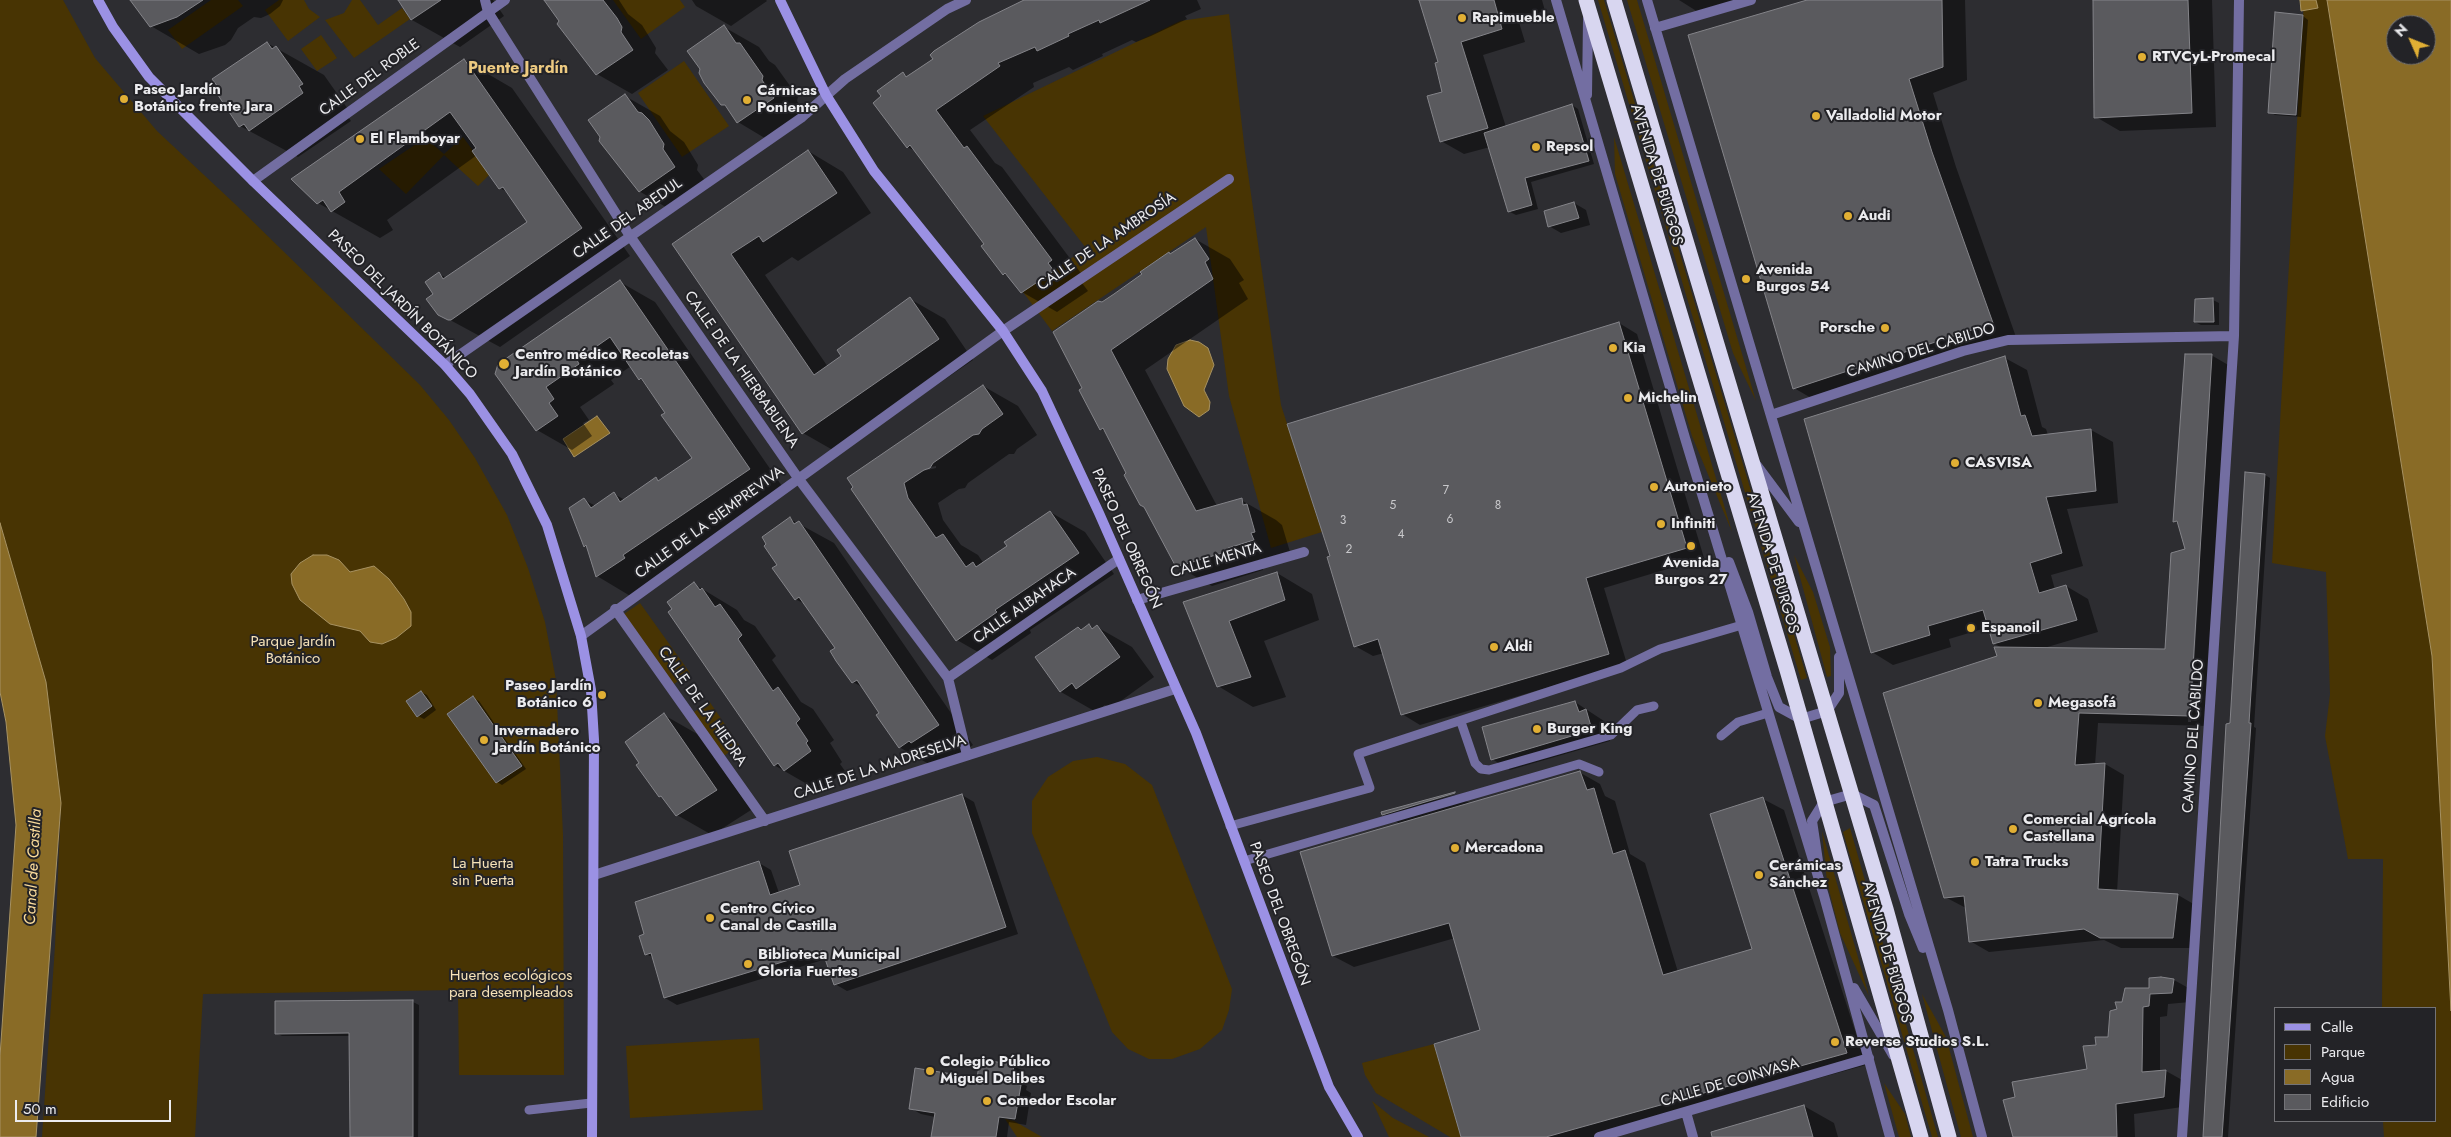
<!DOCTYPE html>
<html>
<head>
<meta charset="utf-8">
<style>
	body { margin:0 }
	#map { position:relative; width:2451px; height:1137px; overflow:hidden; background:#2d2d31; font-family:Jost,sans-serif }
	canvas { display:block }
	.legend { position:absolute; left:2274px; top:1007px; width:162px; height:115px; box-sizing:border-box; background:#232327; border:1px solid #737377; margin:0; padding:6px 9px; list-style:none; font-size:15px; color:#ececef }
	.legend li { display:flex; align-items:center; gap:10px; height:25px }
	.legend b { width:25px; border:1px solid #737377 }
	.north { position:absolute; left:2386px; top:15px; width:50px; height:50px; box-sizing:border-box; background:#232327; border:1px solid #737377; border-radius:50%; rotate:314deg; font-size:14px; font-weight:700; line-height:20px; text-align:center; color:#ececef }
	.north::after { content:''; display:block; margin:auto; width:18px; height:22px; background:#e1af34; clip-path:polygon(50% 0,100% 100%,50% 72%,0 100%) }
	.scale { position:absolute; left:15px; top:1100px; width:156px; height:22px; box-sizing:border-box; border:2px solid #ececef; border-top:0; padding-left:6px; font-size:15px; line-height:18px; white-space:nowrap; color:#ececef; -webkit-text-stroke:4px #232327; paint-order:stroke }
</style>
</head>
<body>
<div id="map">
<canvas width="2451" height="1137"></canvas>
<ul class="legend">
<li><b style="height:6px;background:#9b91e4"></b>Calle</li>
<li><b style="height:14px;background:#483403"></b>Parque</li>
<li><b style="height:14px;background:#896b26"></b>Agua</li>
<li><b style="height:14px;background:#5a5a5e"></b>Edificio</li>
</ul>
<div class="north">N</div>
<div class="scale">50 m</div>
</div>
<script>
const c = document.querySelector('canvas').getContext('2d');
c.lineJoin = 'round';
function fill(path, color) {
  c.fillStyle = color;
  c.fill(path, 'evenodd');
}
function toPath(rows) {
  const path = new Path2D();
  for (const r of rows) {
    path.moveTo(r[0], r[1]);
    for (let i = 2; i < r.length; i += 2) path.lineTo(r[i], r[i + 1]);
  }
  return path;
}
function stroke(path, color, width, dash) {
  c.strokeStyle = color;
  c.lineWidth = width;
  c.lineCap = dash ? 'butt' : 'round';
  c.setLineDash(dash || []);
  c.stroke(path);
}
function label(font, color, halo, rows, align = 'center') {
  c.font = font + ' Jost,sans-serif';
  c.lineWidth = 4;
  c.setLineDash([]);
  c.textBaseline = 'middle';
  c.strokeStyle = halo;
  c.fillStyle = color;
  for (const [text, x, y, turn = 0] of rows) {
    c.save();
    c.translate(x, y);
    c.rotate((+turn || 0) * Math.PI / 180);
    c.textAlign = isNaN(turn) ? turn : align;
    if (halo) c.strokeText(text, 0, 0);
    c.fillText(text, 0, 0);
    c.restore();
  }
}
const green = toPath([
	[0,0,63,0,95,58,157,131,235,204,420,385,449,420,475,458,507,515,528,568,545,622,556,680,563,835,564,1075,459,1075,458,990,203,994,195,1137,42,1137,55,946,61,803,46,682,0,523],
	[211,0,238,0,243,6,182,49,168,30],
	[279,0,304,0,309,9,320,17,288,41,265,10],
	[352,0,360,0,378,25,402,8,410,19,354,58,325,20,344,13],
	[613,0,680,0,685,7,641,39],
	[1598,0,1604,0,1807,678,1801,680],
	[1627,0,1637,0,1756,401,1733,353],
	[2304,0,2327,0,2432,656,2451,1011,2451,1137,2384,1137,2383,1121,2435,1121,2435,1008,2382,1008,2383,859,2348,859,2325,736,2330,694,2326,572,2272,563],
	[1229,14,1245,152,1281,405,1322,532,1271,548,1229,396,1206,227,1052,331,1023,292,1086,248,983,116,1180,21],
	[321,35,337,58,317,71,301,49],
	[684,61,729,126,682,157,638,93],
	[463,137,490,174,478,186,444,155,406,194,379,169,425,138,444,154],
	[1614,137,1732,532,1692,436,1615,174],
	[1794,555,1813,592,1830,647,1831,676,1827,677],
	[640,603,690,673,668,688,618,618],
	[709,701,739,745,717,761,686,718],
	[1097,757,1125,764,1152,785,1232,989,1229,1010,1222,1030,1200,1049,1172,1059,1149,1059,1128,1049,1112,1032,1032,833,1032,801,1048,777,1073,761],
	[1850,828,1938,1137,1932,1137,1843,832],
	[1822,831,1869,996,1840,933,1827,882],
	[1922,994,1946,1037,1973,1137,1961,1137],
	[759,1038,763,1110,630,1118,626,1046],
	[1434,1044,1461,1137,1450,1137,1376,1093,1365,1075,1362,1063],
	[1884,1083,1905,1114,1911,1137,1899,1137],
	[1372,1101,1393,1118,1429,1137,1389,1137],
	[1005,1119,1014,1121,1042,1137,1017,1137]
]);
const water = toPath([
	[2300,0,2316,0,2318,8,2301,11,2300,0],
	[2327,0,2451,0,2451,1011,2432,656,2327,0],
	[2396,25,2426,25,2426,55,2396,55,2396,25],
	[1190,340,1199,342,1208,348,1214,365,1204,390,1210,402,1209,410,1199,417,1184,406,1167,369,1168,359,1176,345,1190,340],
	[597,416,610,433,574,457,563,439,597,416],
	[0,523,46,682,61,803,36,1137,0,1137,0,1056,16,825,6,722,0,692,0,523],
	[313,555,327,555,339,560,350,572,374,566,389,579,404,599,411,612,411,626,396,638,382,644,370,642,360,631,330,624,300,600,292,584,291,574,300,563,313,555]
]);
const shadow = toPath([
	[132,0,283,0,280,6,270,14,261,18,254,17,238,28,231,40,225,45,199,54,151,26],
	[399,0,493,0,504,16,460,47,412,20],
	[552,0,619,0,628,14,642,25,656,48,655,53,668,70,632,94,597,74,559,24,560,20],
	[692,0,766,0,767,1,731,26,696,6],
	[1031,0,1197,0,1201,9,1185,16,1187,19,1151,36,1136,42,1132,40,1102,54,1103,56,1073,70,1069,67,1033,83,1034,87,970,130,995,163,1002,167,1086,280,1082,283,1088,291,1057,312,1022,292,1010,278,1004,274,985,245,916,151,907,147,903,74,908,77],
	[1420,0,1542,0,1545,11,1518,19,1525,42,1483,55,1506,127,1572,105,1578,109,1594,164,1531,182,1538,209,1516,215,1510,212,1490,147,1464,154,1441,141,1444,93,1439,63],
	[1679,0,1741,0,1698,12],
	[1811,0,1965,0,1967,80,1933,93,1956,167,2016,337,1818,402,1794,388],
	[2094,0,2212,0,2216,127,2120,131,2096,117],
	[2303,16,2308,20,2301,117,2275,115,2270,112],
	[724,27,759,47,769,61,775,65,798,97,797,101,809,118,773,143,738,122,728,108,722,104],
	[267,43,324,75,350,112,346,114,351,121,298,157,240,126],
	[464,60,512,88,630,256,500,347,439,314,435,294,439,274,447,278,529,222,509,193,500,188,477,155,387,220,393,230,380,238,318,203],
	[625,96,660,116,670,131,684,142,698,165,697,170,710,187,674,212,639,191],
	[808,151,843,172,871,213,798,261,792,257,765,275,828,367,910,299,945,319,973,360,838,453,803,433,674,245],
	[1574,203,1586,210,1590,225,1561,233,1549,226],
	[1195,239,1230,259,1244,280,1239,283,1248,299,1145,370,1217,506,1241,500,1276,520,1282,525,1290,552,1263,567,1263,570,1212,586,1177,566,1106,432,1101,429,1084,389,1102,304],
	[620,282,655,302,784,489,632,597,597,576,588,548,585,546,570,509,584,500,596,506,614,494,625,500,656,479,660,481,694,458,666,413,631,366,611,380,614,384,580,407,589,420,583,423,592,436,572,450,537,430,496,374],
	[2213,300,2219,303,2219,325,2201,325,2195,322,2196,301],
	[1619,323,1637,334,1704,558,1604,588,1627,664,1420,725,1402,714,1384,653,1373,656,1355,646],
	[2211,355,2230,366,2209,726,2098,723,2095,765,2105,764,2124,775,2117,892,2178,895,2197,906,2192,948,2121,948,2104,940,1989,952,1970,941,1966,908,1945,897,2002,648,1995,644,1989,627,1949,639,1951,647,1893,665,1872,652,2005,358,2027,370,2042,427,2046,429,2048,435,2091,430,2113,442,2118,503,2067,509,2083,566,2051,575,2055,590,2066,586,2088,599,2098,632,2044,648,2166,650,2187,550,2179,524,2174,521],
	[2198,561,2200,561,2191,722,2188,722],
	[983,386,1018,406,1037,435,1017,449,1014,454,1009,454,968,483,965,488,959,489,938,503,943,520,961,545,978,555,984,564,1009,547,1050,512,1085,532,1114,574,1030,630,1031,633,992,660,957,640,852,489],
	[936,466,936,468,923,471,926,468],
	[2265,475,2270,478,2254,727,2256,728,2228,1137,2204,1137,2231,725],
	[790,519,834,543,973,745,947,762,934,767,899,747,881,713,864,688,853,682,837,649,807,605,795,599,779,565],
	[1277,573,1312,594,1319,620,1264,641,1286,697,1253,707,1218,686,1185,602],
	[694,584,737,610,744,620,755,626,776,656,772,660,801,702,813,709,834,740,830,743,842,762,840,764,845,771,819,791,774,765],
	[1089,626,1094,629,1097,627,1132,647,1154,677,1111,708,1105,705,1096,712,1061,692,1037,658,1078,628,1082,631],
	[421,692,427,695,436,710,424,719,418,716],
	[473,698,479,701,526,769,502,785,497,782],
	[1575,702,1604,721,1610,741,1510,770,1492,759],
	[664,715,699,735,751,810,712,835,677,815,666,800,660,796],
	[1579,772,1600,784,1605,796,1615,801,1630,854,1645,863,1678,972,1754,950,1763,799,1784,810,1866,1065,1607,1137,1462,1137,1481,1031,1455,938,1354,967,1333,956,1400,824,1383,813,1455,795,1471,804],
	[962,795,974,802,1018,934,847,991,835,984,826,959,677,1005,665,998,654,958,646,954,759,863,771,870,779,893,802,885],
	[2150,979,2174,980,2192,990,2190,1002,2168,1004,2167,1016,2160,1017,2160,1071,2166,1071,2184,1081,2182,1107,2134,1114,2135,1137,2014,1137,2088,1070,2097,1046,2109,1038,2123,1003,2150,990],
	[276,1002,413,1002,419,1005,418,1137,351,1137,351,1036,282,1036,276,1033],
	[981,1060,1014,1066,1025,1072,1023,1084,1027,1086,1026,1090,1031,1093,1026,1125,1009,1122,1007,1137,932,1137,935,1117,921,1114,910,1108,978,1080],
	[1804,1106,1834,1123,1838,1137,1717,1137]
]);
const building = toPath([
	[130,0,203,0,177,17,150,27,130,0],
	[398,0,441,0,411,20,398,0],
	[544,0,603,0,617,18,622,27,621,32,633,50,596,75,557,24,559,21,544,0],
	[1024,0,1150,0,1100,23,1099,20,1068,34,1069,36,1037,51,1035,47,998,63,1000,66,936,110,964,148,967,146,1052,260,1048,263,1054,271,1021,293,1005,273,1003,275,981,246,984,244,910,145,907,148,873,103,881,96,877,91,903,72,906,77,933,59,930,55,934,51,979,22,1024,0],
	[1419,0,1494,0,1502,29,1461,42,1488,128,1440,142,1427,96,1442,92,1435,63,1438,62,1419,0],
	[1807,0,1942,0,1943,67,1909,79,1932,152,1993,323,1793,389,1688,35,1807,0],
	[2093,0,2188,0,2192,113,2094,118,2093,0],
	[2275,12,2303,15,2296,115,2268,113,2275,12],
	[724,25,736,43,740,43,763,76,762,80,774,98,737,123,725,105,721,105,704,83,699,73,700,69,687,51,724,25],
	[267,42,272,49,276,46,303,84,299,86,303,93,249,131,244,124,239,127,214,89,218,87,212,79,267,42],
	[464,59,582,228,451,320,448,320,438,315,426,299,433,294,425,282,439,272,443,279,527,222,503,187,499,189,472,151,476,148,450,112,339,192,345,202,331,212,323,200,317,204,291,179,464,59],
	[625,94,638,112,642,113,649,120,664,144,663,149,675,167,639,192,599,141,600,137,588,120,625,94],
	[1572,104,1589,161,1525,178,1532,205,1508,212,1484,133,1572,104],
	[808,150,837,193,763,242,759,236,731,254,814,375,841,356,837,350,910,297,939,339,802,434,672,244,808,150],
	[1574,202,1579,218,1548,227,1544,211,1574,202],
	[1195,238,1209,259,1205,262,1213,279,1111,350,1196,511,1242,498,1243,505,1247,504,1255,532,1251,533,1254,540,1228,548,1229,551,1176,567,1144,507,1140,505,1124,475,1126,473,1103,428,1100,430,1079,390,1082,388,1053,332,1098,301,1102,302,1114,294,1142,274,1140,272,1169,252,1170,254,1195,238],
	[620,280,750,469,623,555,625,558,596,577,586,545,584,547,569,508,584,498,591,508,614,492,620,502,656,477,658,481,692,458,661,415,665,413,641,378,639,380,610,337,577,360,579,364,546,387,554,399,549,403,558,416,536,431,495,374,498,364,620,280],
	[2213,298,2214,322,2194,322,2195,299,2213,298],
	[1619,322,1687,548,1586,578,1609,654,1401,715,1378,639,1354,647,1327,557,1330,556,1287,424,1619,322],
	[2185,354,2212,354,2190,716,2079,713,2075,765,2105,763,2098,889,2178,894,2173,938,2100,938,2084,929,1969,942,1964,896,1944,898,1883,693,1997,656,1994,647,2165,649,2171,553,2185,549,2177,521,2173,522,2185,354],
	[2005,356,2021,416,2025,415,2032,436,2091,429,2096,491,2046,497,2062,553,2030,563,2039,593,2066,585,2077,620,1993,644,1983,610,1928,626,1930,635,1871,653,1804,419,2005,356],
	[983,385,1003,414,982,429,979,434,973,435,933,463,930,468,924,470,904,483,908,498,936,538,943,534,966,567,973,562,976,567,1007,546,1004,542,1050,511,1079,553,995,610,997,612,956,641,851,489,853,487,847,478,983,385],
	[2245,472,2265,474,2249,723,2251,723,2222,1137,2203,1137,2226,724,2230,723,2245,472],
	[790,517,794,524,799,521,939,725,911,743,909,741,899,748,876,715,879,713,857,680,852,683,836,661,830,651,835,648,799,597,795,600,772,568,777,565,764,546,766,544,762,537,790,517],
	[1277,572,1285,600,1229,621,1251,677,1217,687,1183,602,1277,572],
	[694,582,700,590,702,588,715,607,720,604,742,635,738,639,773,691,778,687,800,719,796,723,808,741,806,743,811,751,784,771,778,763,774,766,668,612,672,609,667,602,694,582],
	[1089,624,1092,629,1097,625,1120,657,1076,689,1072,683,1060,692,1035,657,1078,627,1081,630,1089,624],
	[421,691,432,706,417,717,406,701,421,691],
	[473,696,522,766,496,783,447,714,473,696],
	[1575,701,1579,712,1586,709,1592,730,1491,760,1482,727,1575,701],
	[664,713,717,790,676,816,661,796,659,797,636,765,639,763,625,742,664,713],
	[1580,771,1587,790,1594,788,1613,854,1625,850,1663,975,1752,949,1710,814,1763,797,1847,1053,1546,1137,1461,1137,1434,1044,1480,1030,1449,923,1332,956,1300,852,1580,771],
	[1455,792,1455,793,1382,815,1381,812,1455,792],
	[962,794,1006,927,834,985,822,950,664,998,651,953,645,955,639,936,644,934,635,902,759,861,770,895,800,885,789,851,962,794],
	[2161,977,2174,979,2172,993,2150,994,2149,1006,2143,1007,2142,1072,2166,1070,2164,1097,2116,1104,2117,1137,2013,1137,2003,1100,2015,1097,2012,1082,2087,1069,2083,1046,2096,1045,2095,1037,2108,1037,2110,1011,2117,1009,2115,1002,2122,1002,2125,988,2149,988,2149,978,2161,977],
	[413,1000,413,1137,350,1137,349,1033,275,1034,275,1001,413,1000],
	[980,1059,1014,1065,1012,1078,1016,1078,1015,1084,1021,1085,1015,1119,999,1117,996,1137,931,1137,935,1113,909,1109,915,1068,977,1078,980,1059],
	[1804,1105,1813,1137,1712,1137,1711,1132,1804,1105]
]);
const lane = toPath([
	[1461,722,1475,763,1481,769,1489,770,1611,735,1637,710,1654,706],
	[1721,736,1738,722,1768,713],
	[1230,826,1370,788,1358,754,1621,668,1660,649,1742,625],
	[1244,861,1579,764,1599,772],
	[529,1110,591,1103]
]);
const street = toPath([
	[485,0,488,12,630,236,798,478,948,678,967,755],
	[1556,0,1685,438,1824,896,1890,1137],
	[1647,0,1948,1010,1982,1137],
	[1655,28,1751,0],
	[1587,95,1588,19],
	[253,181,505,0],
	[445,365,801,118,845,79,947,9,966,0],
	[1771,415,1963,351,2008,340,2234,336],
	[1755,463,1799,522],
	[1729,562,1748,612,1767,677,1779,707,1801,719,1827,711,1839,693,1839,657],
	[1137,600,1304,552],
	[615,609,765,821],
	[581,636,1003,331,1229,179],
	[948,678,1119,559],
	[1818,861,1812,821,1824,802,1852,794,1874,805,1909,914,1923,948],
	[594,875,1175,689],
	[1854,988,1893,1055],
	[1686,1112,1693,1137],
	[1599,1137,1869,1058],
	[2182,1137,2234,336,2239,0]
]);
const secondary = toPath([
	[98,0,113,27,149,77,253,181,445,365,470,394,512,454,547,525,581,636,591,690,594,740,592,1137],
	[780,0,826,95,874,171,1003,331,1042,391,1099,513,1196,733,1329,1087,1358,1137]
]);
const highway = toPath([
	[1586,0,1787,670,1921,1137],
	[1614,0,1886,909,1949,1137]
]);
const markers = [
	[1462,18,5,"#e1af34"],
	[2142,57,5,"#e1af34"],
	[124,99,5,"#e1af34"],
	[747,100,5,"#e1af34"],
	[1816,116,5,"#e1af34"],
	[360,139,5,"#e1af34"],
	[1536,147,5,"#e1af34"],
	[1848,216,5,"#e1af34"],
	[1746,279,5,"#e1af34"],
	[1885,328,5,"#e1af34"],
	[1613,348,5,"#e1af34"],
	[504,364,6,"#e1af34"],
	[1628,398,5,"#e1af34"],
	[1955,463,5,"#e1af34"],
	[1654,487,5,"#e1af34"],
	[1661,524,5,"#e1af34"],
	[1691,546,5,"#e1af34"],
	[1971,628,5,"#e1af34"],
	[1494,647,5,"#e1af34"],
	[602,695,5,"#e1af34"],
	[2038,703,5,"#e1af34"],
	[1537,729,5,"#e1af34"],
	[484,740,5,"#e1af34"],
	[2013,829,5,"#e1af34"],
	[1455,848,5,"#e1af34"],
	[1975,862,5,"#e1af34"],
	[1759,875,5,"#e1af34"],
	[710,918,5,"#e1af34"],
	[748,964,5,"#e1af34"],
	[1835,1042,5,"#e1af34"],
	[930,1071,5,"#e1af34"],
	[987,1101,5,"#e1af34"]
];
const numberNames = [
	["7",1446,491],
	["5",1393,506],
	["8",1498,506],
	["6",1450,520],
	["3",1343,521],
	["4",1401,535],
	["2",1349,550]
];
const poiNames = [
	["Rapimueble",1472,18],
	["RTVCyL-Promecal",2152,57],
	["Paseo Jardín",134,90],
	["Botánico frente Jara",134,107],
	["Cárnicas",757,91],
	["Poniente",757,108],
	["Valladolid Motor",1826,116],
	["El Flamboyar",370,139],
	["Repsol",1546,147],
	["Audi",1858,216],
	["Avenida",1756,270],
	["Burgos 54",1756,287],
	["Porsche",1875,328,"right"],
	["Kia",1623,348],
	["Centro médico Recoletas",515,355],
	["Jardín Botánico",515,372],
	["Michelin",1638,398],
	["CASVISA",1965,463],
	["Autonieto",1664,487],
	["Infiniti",1671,524],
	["Avenida",1691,563,"center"],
	["Burgos 27",1691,580,"center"],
	["Espanoil",1981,628],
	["Aldi",1504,647],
	["Paseo Jardín",592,686,"right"],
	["Botánico 6",592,703,"right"],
	["Megasofá",2048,703],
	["Burger King",1547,729],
	["Invernadero",494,731],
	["Jardín Botánico",494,748],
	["Comercial Agrícola",2023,820],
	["Castellana",2023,837],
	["Mercadona",1465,848],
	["Tatra Trucks",1985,862],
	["Cerámicas",1769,866],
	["Sánchez",1769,883],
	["Centro Cívico",720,909],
	["Canal de Castilla",720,926],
	["Biblioteca Municipal",758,955],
	["Gloria Fuertes",758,972],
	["Reverse Studios S.L.",1845,1042],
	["Colegio Público",940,1062],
	["Miguel Delibes",940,1079],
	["Comedor Escolar",997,1101]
];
const streetNames = [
	["CALLE DEL ROBLE",370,78,-36],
	["AVENIDA DE BURGOS",1656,175,73],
	["CALLE DEL ABEDUL",628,219,-35],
	["CALLE DE LA AMBROSÍA",1107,242,-34],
	["PASEO DEL JARDÍN BOTÁNICO",402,305,45],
	["CAMINO DEL CABILDO",1921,351,-17],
	["CALLE DE LA HIERBABUENA",741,370,55],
	["CALLE DE LA SIEMPREVIVA",710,523,-36],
	["PASEO DEL OBREGÓN",1126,539,66],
	["CALLE MENTA",1216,561,-16],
	["AVENIDA DE BURGOS",1772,563,73],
	["CALLE ALBAHACA",1025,606,-35],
	["CALLE DE LA HIEDRA",702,707,55],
	["CAMINO DEL CABILDO",2194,736,-86],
	["CALLE DE LA MADRESELVA",880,768,-18],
	["PASEO DEL OBREGÓN",1279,914,70],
	["AVENIDA DE BURGOS",1886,952,74],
	["CALLE DE COINVASA",1730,1083,-16]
];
const parkNames = [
	["Parque Jardín",293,642],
	["Botánico",293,659],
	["La Huerta",483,864],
	["sin Puerta",483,881],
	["Huertos ecológicos",511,976],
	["para desempleados",511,993]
];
const neighbourhoodNames = [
	["Puente Jardín",518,69]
];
const waterNames = [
	["Canal de Castilla",34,867,-87]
];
fill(green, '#483403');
fill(water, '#896b26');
stroke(water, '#a79262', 1);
fill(shadow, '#0007');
fill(building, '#5a5a5e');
stroke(building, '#848489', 1);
stroke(lane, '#736ea2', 9);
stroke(street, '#736ea2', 10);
stroke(secondary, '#9b91e4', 10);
stroke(highway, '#d8d6f0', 15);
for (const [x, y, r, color] of markers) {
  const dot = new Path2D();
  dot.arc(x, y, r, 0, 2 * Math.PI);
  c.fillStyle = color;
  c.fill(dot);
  stroke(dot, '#232327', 2);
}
label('12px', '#c8c8cb', null, numberNames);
label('bold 15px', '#ececef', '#232327', poiNames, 'left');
label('15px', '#ececef', '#232327', streetNames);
label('15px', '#f6e2b8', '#232327', parkNames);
label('bold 16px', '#edca81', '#232327', neighbourhoodNames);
label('italic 16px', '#fadb9b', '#232327', waterNames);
</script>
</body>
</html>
